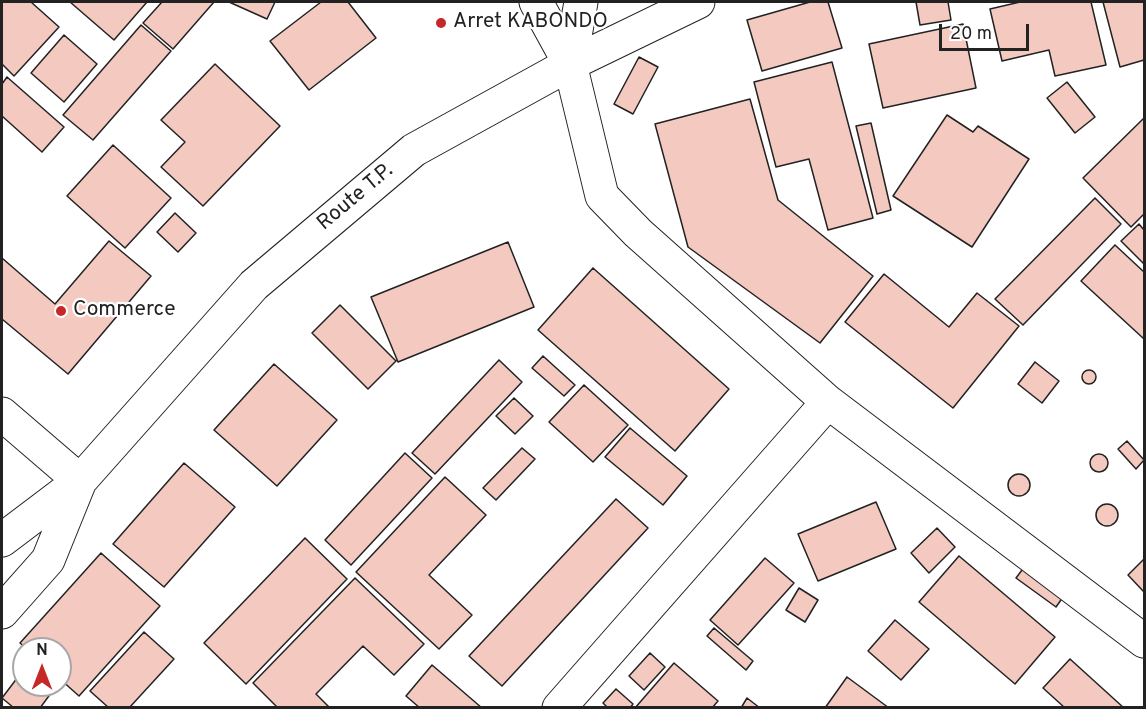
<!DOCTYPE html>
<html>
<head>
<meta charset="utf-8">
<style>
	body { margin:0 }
	#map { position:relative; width:1146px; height:709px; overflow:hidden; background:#fff; font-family:Overpass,sans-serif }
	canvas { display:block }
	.frame { position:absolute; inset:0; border:3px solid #222; pointer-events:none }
	.north { position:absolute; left:12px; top:637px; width:60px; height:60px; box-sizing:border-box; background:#fff; border:2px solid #a7a7a7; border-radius:50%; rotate:0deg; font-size:16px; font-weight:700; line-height:24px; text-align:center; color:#222 }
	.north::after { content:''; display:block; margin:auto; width:21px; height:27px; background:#c62828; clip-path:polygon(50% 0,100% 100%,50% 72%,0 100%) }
	.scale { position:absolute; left:939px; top:24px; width:90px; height:27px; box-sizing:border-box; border:3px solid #222; border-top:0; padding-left:8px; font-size:18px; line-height:21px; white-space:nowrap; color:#222; -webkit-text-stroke:4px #fff; paint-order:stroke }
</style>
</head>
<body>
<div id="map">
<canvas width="1146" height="709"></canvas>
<div class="frame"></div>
<div class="north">N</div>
<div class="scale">20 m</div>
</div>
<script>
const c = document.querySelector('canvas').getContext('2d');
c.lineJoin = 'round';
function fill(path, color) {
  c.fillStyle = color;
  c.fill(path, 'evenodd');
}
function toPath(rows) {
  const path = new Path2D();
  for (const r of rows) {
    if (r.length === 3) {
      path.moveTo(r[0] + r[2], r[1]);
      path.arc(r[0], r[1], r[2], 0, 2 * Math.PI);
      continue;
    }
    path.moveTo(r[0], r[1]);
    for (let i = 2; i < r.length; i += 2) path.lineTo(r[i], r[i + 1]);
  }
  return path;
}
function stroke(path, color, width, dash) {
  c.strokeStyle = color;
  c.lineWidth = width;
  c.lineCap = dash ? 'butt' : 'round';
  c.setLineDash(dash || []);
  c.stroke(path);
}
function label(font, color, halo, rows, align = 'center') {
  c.font = font + ' Overpass,sans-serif';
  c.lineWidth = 4.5;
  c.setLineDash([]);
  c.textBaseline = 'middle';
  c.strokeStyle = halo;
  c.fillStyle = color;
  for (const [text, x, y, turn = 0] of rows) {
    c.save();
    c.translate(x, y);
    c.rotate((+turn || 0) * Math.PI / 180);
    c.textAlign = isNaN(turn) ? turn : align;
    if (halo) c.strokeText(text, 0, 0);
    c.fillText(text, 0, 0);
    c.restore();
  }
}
const building = toPath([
	[2,2,31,2,59,27,14,76,2,64,2,2],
	[70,2,147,2,114,40,70,2],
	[162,2,214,2,173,49,143,23,162,2],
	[229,2,275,2,267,19,229,2],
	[321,2,348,2,376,38,309,90,270,41,321,2],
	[810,2,828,2,842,48,762,71,747,20,810,2],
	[916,2,948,2,951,20,920,25,916,2],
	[1020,2,1091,2,1106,65,1055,76,1049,50,1002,61,990,9,1020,2],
	[1103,2,1144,2,1144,60,1120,67,1103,2],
	[963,24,976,88,883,108,869,44,963,24],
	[141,25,171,51,93,140,63,115,141,25],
	[64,35,97,64,64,102,31,73,64,35],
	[639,57,658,67,633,114,614,104,639,57],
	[832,62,873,218,828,230,809,159,776,167,754,82,832,62],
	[215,64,280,126,203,206,161,167,185,142,161,120,215,64],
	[7,77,64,127,42,152,2,116,2,84,7,77],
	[1067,82,1095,117,1075,133,1047,98,1067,82],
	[750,99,778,200,873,276,820,343,688,247,655,124,750,99],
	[947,115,973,132,978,126,1029,159,972,247,893,196,947,115],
	[1144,118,1144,214,1131,227,1083,178,1144,118],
	[871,123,891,210,877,214,856,126,871,123],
	[113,145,171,198,125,248,67,196,113,145],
	[1095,198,1121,224,1023,325,995,299,1095,198],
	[175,213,196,233,178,252,157,232,175,213],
	[1139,224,1144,230,1144,264,1121,241,1139,224],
	[109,241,151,276,68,374,2,319,2,258,55,304,109,241],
	[508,242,534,307,398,362,371,297,508,242],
	[1115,245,1144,272,1144,339,1081,281,1115,245],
	[593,268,729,389,675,451,538,330,593,268],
	[884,274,949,327,977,293,1019,326,953,408,845,322,884,274],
	[340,305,396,361,368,389,312,333,340,305],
	[543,356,575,385,564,396,532,368,543,356],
	[499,360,522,382,435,474,412,453,499,360],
	[1035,362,1059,381,1042,403,1018,384,1035,362],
	[274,364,337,420,277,486,214,430,274,364],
	[1089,377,7],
	[584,385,628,425,593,462,549,422,584,385],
	[514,398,533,416,515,434,496,416,514,398],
	[630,428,687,476,663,505,605,457,630,428],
	[1127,441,1144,460,1136,469,1118,449,1127,441],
	[522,448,535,459,496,500,483,488,522,448],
	[405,453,432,478,351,565,325,540,405,453],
	[1099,463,9],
	[184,463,235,507,164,587,113,544,184,463],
	[1019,485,11],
	[445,477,486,515,429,575,472,615,439,649,356,572,445,477],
	[616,499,648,528,502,686,469,656,616,499],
	[876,502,896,549,818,581,798,534,876,502],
	[1107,515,11],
	[937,528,955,547,929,573,911,553,937,528],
	[305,538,347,579,246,684,204,643,305,538],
	[101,553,160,606,79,696,60,679,60,649,27,649,20,643,101,553],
	[959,556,1055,637,1015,684,919,602,959,556],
	[765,558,794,583,738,645,710,620,765,558],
	[1144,559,1144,592,1128,575,1144,559],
	[1028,562,1068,590,1056,607,1016,578,1028,562],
	[355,578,424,644,394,675,363,646,316,694,330,708,278,708,253,683,355,578],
	[799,588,818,600,805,622,786,610,799,588],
	[895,620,929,649,901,680,868,651,895,620],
	[714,628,753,661,746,670,707,636,714,628],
	[144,632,174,659,129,708,109,708,90,691,144,632],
	[650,653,665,667,644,690,629,676,650,653],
	[1070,659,1124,708,1065,708,1043,688,1070,659],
	[674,663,718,701,712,708,635,708,674,663],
	[432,665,482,708,420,708,406,696,432,665],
	[24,669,24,685,57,685,40,708,14,708,2,698,24,669],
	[847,677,889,708,825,708,847,677],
	[616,689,633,704,630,708,608,708,603,703,616,689],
	[747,698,760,708,741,708,747,698]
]);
const minor = toPath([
	[536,2,570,64,602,196,638,233,828,402,1144,641],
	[570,64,581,2],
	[2,414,80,481],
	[2,540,80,481,254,285,414,150,570,64,698,2],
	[2,612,48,560,80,481],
	[559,708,828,402]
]);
const markers = [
	[441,23,6,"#c62828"],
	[61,311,6,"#c62828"]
];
const poiNames = [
	["Arret KABONDO",453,23],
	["Commerce",73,311]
];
const streetNames = [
	["Route T.P.",356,198,-40]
];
fill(building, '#f3c9c0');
stroke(building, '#222', 1.5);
stroke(minor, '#222', 35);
stroke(minor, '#fff', 33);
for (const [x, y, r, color] of markers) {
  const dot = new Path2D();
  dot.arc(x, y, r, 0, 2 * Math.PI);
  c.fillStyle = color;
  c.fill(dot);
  stroke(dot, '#fff', 2);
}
label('21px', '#222', '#fff', poiNames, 'left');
label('21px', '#222', '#fff', streetNames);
</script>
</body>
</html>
